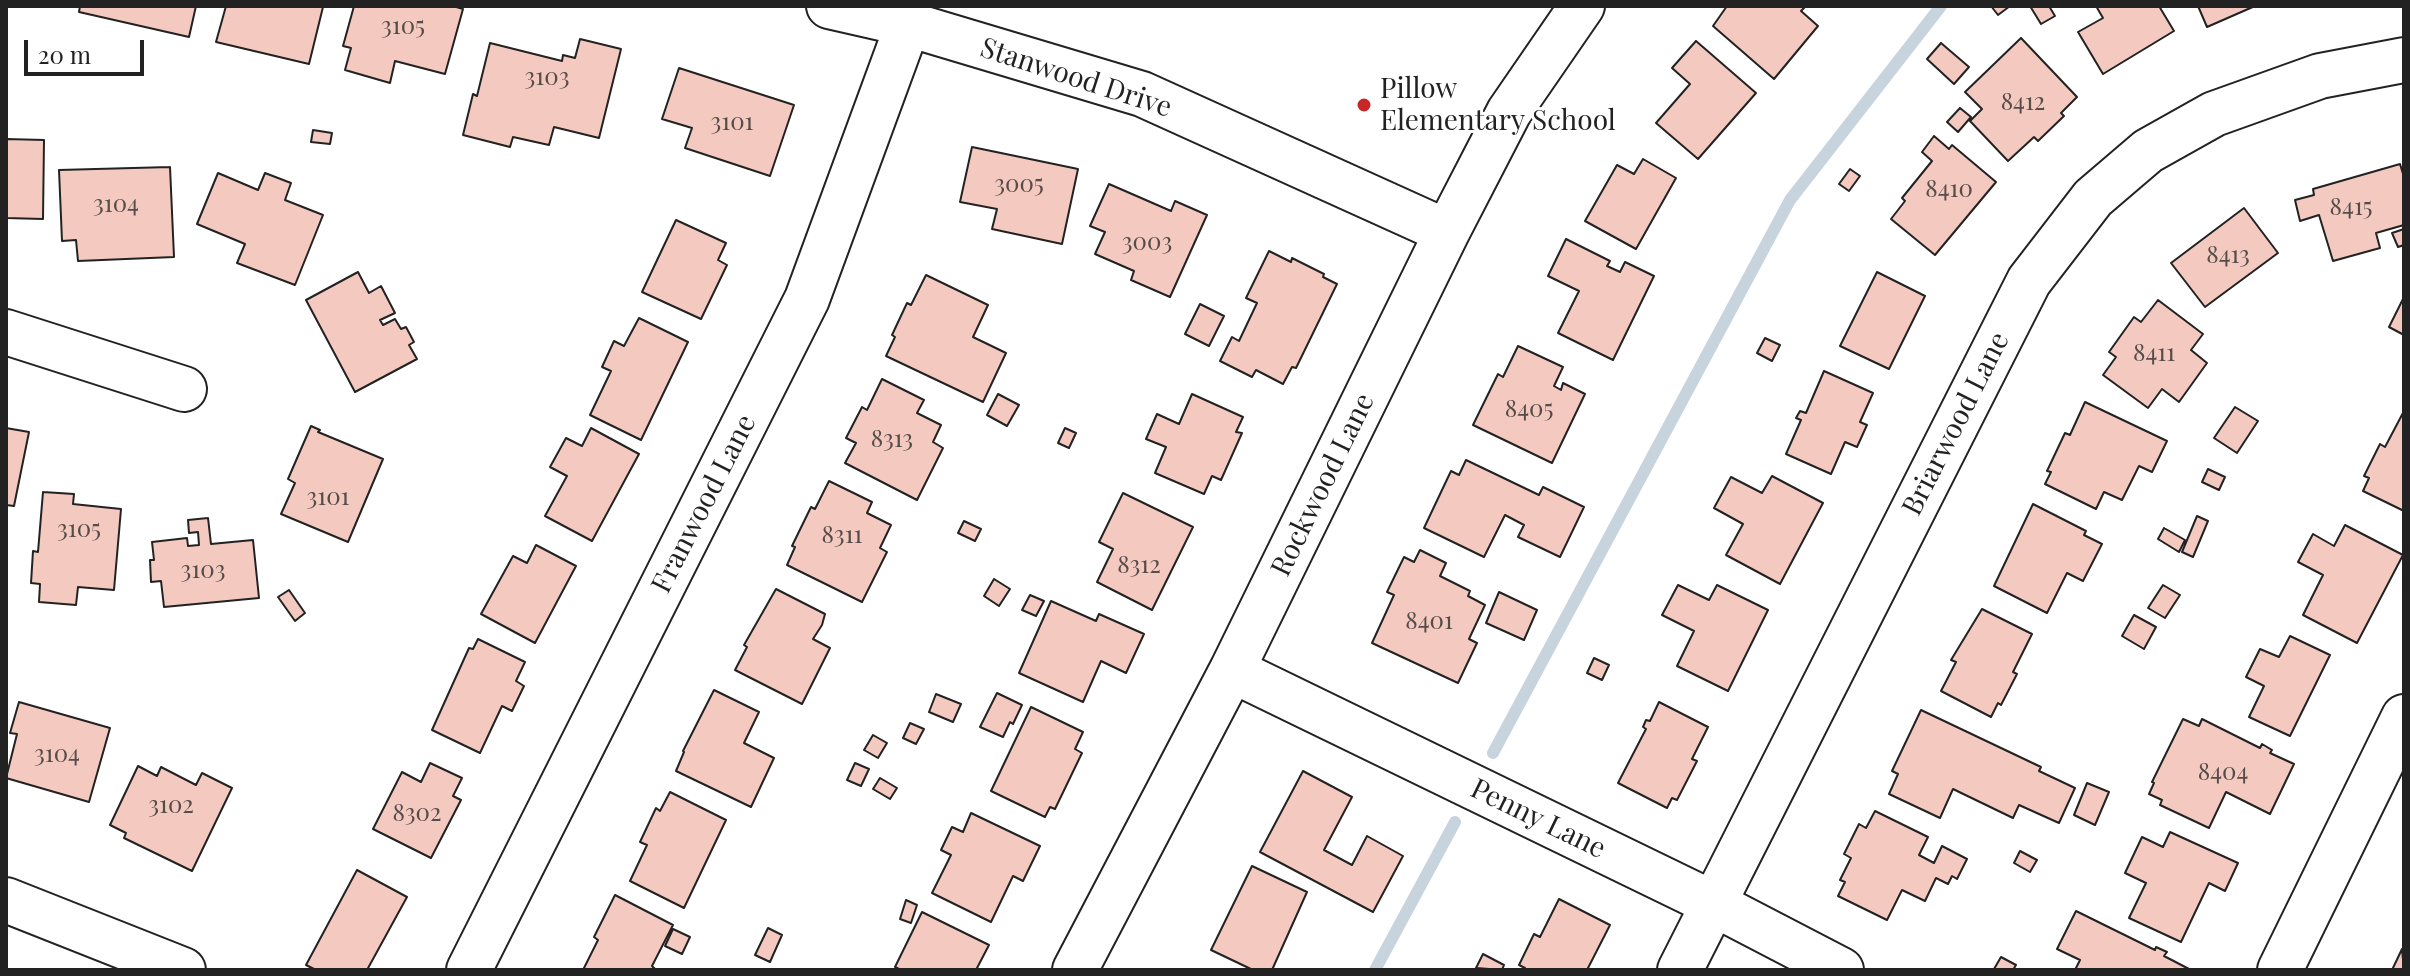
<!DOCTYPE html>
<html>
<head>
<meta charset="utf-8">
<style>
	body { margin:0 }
	#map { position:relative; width:2410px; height:976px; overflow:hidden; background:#fff; font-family:"Playfair Display",serif }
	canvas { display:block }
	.frame { position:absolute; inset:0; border:8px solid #222; pointer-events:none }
	.scale { position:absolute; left:24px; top:40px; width:120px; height:36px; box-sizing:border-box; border:4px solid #222; border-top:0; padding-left:10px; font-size:24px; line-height:28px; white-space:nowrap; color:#222; -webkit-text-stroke:6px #fff; paint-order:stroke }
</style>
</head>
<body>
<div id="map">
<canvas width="2410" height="976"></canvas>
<div class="frame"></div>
<div class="scale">20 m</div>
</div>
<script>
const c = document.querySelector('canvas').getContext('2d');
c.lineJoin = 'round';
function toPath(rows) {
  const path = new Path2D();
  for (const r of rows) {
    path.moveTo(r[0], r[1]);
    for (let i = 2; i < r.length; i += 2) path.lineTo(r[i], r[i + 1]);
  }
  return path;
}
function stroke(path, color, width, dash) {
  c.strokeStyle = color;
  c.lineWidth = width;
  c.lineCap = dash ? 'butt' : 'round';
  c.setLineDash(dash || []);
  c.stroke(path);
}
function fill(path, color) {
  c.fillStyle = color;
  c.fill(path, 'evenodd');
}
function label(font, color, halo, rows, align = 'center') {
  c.font = font + ' "Playfair Display",serif';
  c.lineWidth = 6;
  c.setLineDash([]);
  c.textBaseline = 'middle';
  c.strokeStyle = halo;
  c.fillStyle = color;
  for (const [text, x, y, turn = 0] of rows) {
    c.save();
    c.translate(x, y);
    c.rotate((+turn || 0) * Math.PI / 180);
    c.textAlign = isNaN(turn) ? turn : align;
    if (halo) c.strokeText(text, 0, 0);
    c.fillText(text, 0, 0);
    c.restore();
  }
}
const stream = toPath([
	[1493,753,1790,200,1941,6],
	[1375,970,1455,822]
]);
const building = toPath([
	[80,6,196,6,189,37,79,12,80,6],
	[226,6,323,7,309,64,216,42,226,6],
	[354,6,453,6,463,9,445,74,395,61,390,83,345,70,351,48,343,46,354,6],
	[1727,6,1806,6,1801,11,1818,26,1774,79,1713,26,1727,6],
	[1991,6,2010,6,1998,15,1991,6],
	[2030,6,2049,6,2055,16,2041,24,2030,6],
	[2096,6,2159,6,2174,31,2103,74,2078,32,2103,18,2096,6],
	[2198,6,2255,6,2207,27,2198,6],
	[2021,38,2077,97,2061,113,2064,116,2038,141,2034,137,2008,161,1970,121,1982,109,1965,92,2021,38],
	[580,39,621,49,599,138,554,127,549,145,513,137,510,147,463,135,473,94,477,96,490,43,562,61,563,55,575,58,580,39],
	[1696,41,1756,93,1698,159,1656,123,1690,84,1672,68,1696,41],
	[1941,43,1969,67,1954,84,1927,59,1941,43],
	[679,68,794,105,770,176,685,148,692,128,662,119,679,68],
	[1960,108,1971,117,1958,132,1947,122,1960,108],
	[313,130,332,133,330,144,311,142,313,130],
	[1934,136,1949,149,1952,145,1996,182,1935,255,1891,219,1905,201,1902,198,1932,161,1922,152,1934,136],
	[6,139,44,140,43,219,6,218,6,139],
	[972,147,1078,169,1062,244,992,229,997,209,960,202,972,147],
	[1643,159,1676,178,1636,249,1585,221,1617,165,1634,174,1643,159],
	[2400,164,2404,177,2404,225,2376,233,2380,248,2333,261,2319,215,2300,221,2295,200,2314,195,2313,189,2400,164],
	[170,167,174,257,78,261,76,240,62,241,59,170,170,167],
	[1850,169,1860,176,1849,191,1839,184,1850,169],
	[218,173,258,190,265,173,291,183,285,200,323,215,295,285,237,263,245,244,197,224,218,173],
	[1109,184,1171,211,1175,201,1207,215,1170,297,1131,280,1134,271,1095,254,1105,232,1090,226,1109,184],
	[2244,208,2278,253,2205,307,2171,263,2244,208],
	[676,220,726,243,718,260,727,265,701,319,642,292,676,220],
	[2404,229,2404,245,2398,247,2392,233,2404,229],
	[1566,239,1610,261,1607,266,1620,272,1625,262,1654,276,1613,360,1558,333,1579,291,1548,276,1566,239],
	[1269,251,1291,262,1292,258,1324,274,1323,277,1337,284,1296,368,1292,367,1283,384,1256,370,1252,377,1220,361,1232,337,1239,341,1257,303,1246,298,1269,251],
	[358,272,369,293,381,286,395,313,380,320,383,325,395,319,401,329,406,327,414,342,409,345,417,359,355,392,306,300,358,272],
	[1877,272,1925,296,1889,369,1840,346,1877,272],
	[926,275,988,305,973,337,1006,353,983,402,886,356,895,337,892,335,907,303,911,305,926,275],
	[2403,299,2404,299,2404,335,2389,327,2403,299],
	[2158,300,2203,334,2191,350,2207,363,2179,402,2162,389,2148,408,2103,375,2116,357,2109,352,2134,317,2141,322,2158,300],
	[1200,304,1224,316,1209,346,1185,334,1200,304],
	[639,318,688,342,641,440,590,415,611,371,602,367,614,341,624,346,639,318],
	[1765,338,1780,345,1772,361,1757,353,1765,338],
	[1518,346,1563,367,1554,386,1561,390,1563,383,1585,394,1552,463,1473,425,1498,374,1503,377,1518,346],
	[1824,371,1873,393,1860,422,1867,425,1857,447,1845,442,1831,474,1786,454,1801,420,1796,418,1800,411,1806,413,1824,371],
	[882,379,924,400,917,413,941,425,933,442,943,448,917,500,845,463,856,443,846,438,862,407,867,410,882,379],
	[998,394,1019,405,1007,426,987,415,998,394],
	[1192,394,1243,417,1236,432,1242,433,1221,480,1212,476,1204,494,1155,473,1166,447,1146,439,1157,414,1179,424,1192,394],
	[2085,402,2167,441,2152,472,2139,466,2122,500,2104,492,2096,509,2045,484,2051,472,2047,471,2065,433,2070,435,2085,402],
	[2235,407,2258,421,2237,453,2214,438,2235,407],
	[2404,411,2404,511,2363,491,2369,478,2364,476,2380,444,2385,447,2404,411],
	[311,426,320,430,318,432,383,459,348,542,281,514,295,483,288,479,311,426],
	[6,428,29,432,14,506,6,505,6,428],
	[591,428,639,454,592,541,545,516,567,476,550,467,566,438,582,446,591,428],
	[1065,428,1076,433,1069,448,1058,443,1065,428],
	[1466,460,1539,495,1543,487,1584,507,1560,557,1518,537,1524,525,1505,515,1484,557,1424,528,1451,471,1459,475,1466,460],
	[2208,469,2225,477,2219,490,2202,482,2208,469],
	[1772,476,1823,503,1780,584,1726,555,1743,524,1714,508,1731,477,1762,493,1772,476],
	[829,481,872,502,867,513,891,525,880,548,887,552,862,602,787,565,795,547,792,546,811,507,815,509,829,481],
	[43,492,74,494,73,504,121,509,114,590,78,587,76,605,39,602,40,584,31,583,33,551,38,552,43,492],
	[1123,493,1193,527,1152,610,1097,582,1113,549,1099,542,1123,493],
	[2033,504,2086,531,2084,535,2102,544,2083,581,2067,573,2047,613,1994,586,2033,504],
	[2197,516,2208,521,2193,557,2182,552,2197,516],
	[208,518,211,544,253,540,259,598,164,607,161,581,151,582,150,560,154,560,152,542,187,538,188,546,199,545,198,532,189,533,188,520,208,518],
	[964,521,981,529,975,541,958,533,964,521],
	[2345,525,2403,555,2357,643,2303,615,2323,575,2298,562,2313,534,2334,546,2345,525],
	[2164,528,2185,540,2179,552,2158,539,2164,528],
	[536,545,576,566,535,643,481,614,513,556,527,563,536,545],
	[1420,550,1446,563,1440,576,1470,591,1468,596,1485,605,1469,639,1477,643,1458,683,1372,643,1394,595,1387,592,1404,557,1414,562,1420,550],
	[994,579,1010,589,999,606,984,596,994,579],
	[1678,585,1709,600,1717,585,1768,610,1728,691,1677,666,1694,631,1662,615,1678,585],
	[2163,585,2180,595,2165,618,2148,608,2163,585],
	[776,589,825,614,822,625,813,639,830,648,802,704,735,670,747,647,744,645,776,589],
	[289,590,305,613,295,621,278,597,289,590],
	[1499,592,1537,610,1524,640,1486,623,1499,592],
	[1030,595,1044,601,1036,616,1022,610,1030,595],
	[1051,601,1096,621,1099,614,1144,634,1126,673,1101,661,1083,702,1019,673,1051,601],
	[1982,609,2032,634,2013,672,2017,674,2001,705,1998,703,1991,717,1941,691,1956,662,1951,660,1982,609],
	[2134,615,2156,627,2144,649,2122,636,2134,615],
	[2290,636,2330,655,2290,736,2249,717,2264,686,2246,677,2260,649,2279,657,2290,636],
	[478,639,525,662,516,681,524,686,512,711,502,706,480,753,432,730,469,648,473,649,478,639],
	[1594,658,1609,665,1602,680,1587,673,1594,658],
	[714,690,759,712,744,743,774,758,751,807,676,771,684,752,683,751,714,690],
	[997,693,1022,705,1013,724,1010,722,1003,737,980,727,997,693],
	[936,694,961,704,953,722,929,712,936,694],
	[19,702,110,728,89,802,6,778,17,734,10,733,19,702],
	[1659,702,1708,727,1692,759,1697,761,1677,800,1672,798,1667,808,1618,783,1646,729,1643,727,1646,720,1650,721,1659,702],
	[1031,707,1083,732,1075,749,1082,753,1055,809,1050,807,1045,817,991,791,1031,707],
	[1921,710,2041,767,2039,771,2075,788,2059,823,2019,805,2013,818,1953,789,1940,818,1889,794,1898,774,1892,771,1921,710],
	[2183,719,2199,726,2202,719,2260,748,2262,744,2272,750,2270,753,2294,764,2270,814,2226,792,2209,828,2160,805,2162,800,2149,794,2154,783,2152,782,2183,719],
	[910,723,924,729,916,744,903,738,910,723],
	[873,735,887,743,878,758,864,750,873,735],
	[430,763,462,778,453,796,461,800,431,858,373,829,402,772,421,782,430,763],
	[855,763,869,769,861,786,847,780,855,763],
	[138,766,157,776,161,767,196,785,202,773,232,788,192,871,124,838,126,833,110,825,138,766],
	[1303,771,1352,797,1324,850,1352,865,1367,836,1403,856,1373,912,1260,852,1303,771],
	[880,778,897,788,890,799,873,789,880,778],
	[2087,783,2109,792,2095,825,2074,815,2087,783],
	[670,792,726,820,684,908,630,881,647,845,640,842,656,808,660,811,670,792],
	[1875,811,1928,837,1919,855,1934,863,1942,846,1967,859,1957,879,1952,876,1948,884,1936,878,1925,901,1902,890,1887,920,1838,896,1845,882,1840,880,1851,858,1844,854,1859,824,1866,828,1875,811],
	[971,813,1040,846,1023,881,1013,876,991,922,932,893,951,855,941,850,952,827,963,832,971,813],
	[2170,832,2238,863,2225,891,2209,883,2181,942,2129,918,2146,883,2125,873,2142,837,2163,847,2170,832],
	[2020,851,2037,860,2030,872,2014,863,2020,851],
	[1252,866,1307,892,1272,970,1253,970,1211,950,1252,866],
	[357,870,407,897,367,970,316,970,306,965,357,870],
	[615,895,673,925,652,966,656,970,583,970,598,940,594,937,615,895],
	[1559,899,1610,925,1587,970,1524,970,1525,968,1519,965,1534,934,1540,937,1559,899],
	[906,900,917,905,911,923,900,919,906,900],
	[2076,911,2155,950,2156,947,2167,952,2164,956,2191,970,2075,970,2080,960,2057,949,2076,911],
	[922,912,989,945,976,970,901,970,895,967,922,912],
	[768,928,782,935,770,962,755,955,768,928],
	[673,929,690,937,682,954,665,946,673,929],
	[2402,949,2404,970,2392,970,2402,949],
	[1483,954,1504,965,1502,970,1476,968,1483,954],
	[2001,957,2016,965,2013,970,1994,969,2001,957]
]);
const minor = toPath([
	[829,6,908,24,1142,94,1447,232],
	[6,332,184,389],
	[1232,670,1714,904,1841,970],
	[6,900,183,970],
	[469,970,807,299,908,24],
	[1075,970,1232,670,1447,232,1509,112,1582,6],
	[1680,970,2029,281,2093,198,2148,151,2214,114,2320,76,2404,60],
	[2280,970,2404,717]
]);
const markers = [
	[1364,105,8,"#c62828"]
];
const numberNames = [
	["3105",403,27],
	["3103",547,78],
	["8412",2023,103],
	["3101",732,123],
	["3005",1019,185],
	["8410",1949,190],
	["3104",116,205],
	["8415",2351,208],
	["3003",1147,243],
	["8413",2228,256],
	["8411",2154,354],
	["8405",1529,410],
	["8313",892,440],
	["3101",328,498],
	["3105",79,530],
	["8311",842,536],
	["8312",1139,566],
	["3103",203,571],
	["8401",1429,622],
	["3104",57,755],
	["8404",2223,773],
	["3102",171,806],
	["8302",417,814]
];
const streetNames = [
	["Stanwood Drive",1076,78,18],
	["Briarwood Lane",1956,424,-63],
	["Rockwood Lane",1323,485,-64],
	["Franwood Lane",704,504,-63],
	["Penny Lane",1538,819,26]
];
const poiNames = [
	["Pillow",1380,89],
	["Elementary School",1380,121]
];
stroke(stream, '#c7d3dd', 12);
fill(building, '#f3c9c0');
stroke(building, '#222', 2);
stroke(minor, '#222', 48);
stroke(minor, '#fff', 44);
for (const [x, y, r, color] of markers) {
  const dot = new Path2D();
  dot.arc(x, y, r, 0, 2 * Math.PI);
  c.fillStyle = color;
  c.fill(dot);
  stroke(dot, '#fff', 3);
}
label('24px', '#564c4a', null, numberNames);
label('28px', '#222', '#fff', streetNames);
label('28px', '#222', '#fff', poiNames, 'left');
</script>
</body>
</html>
